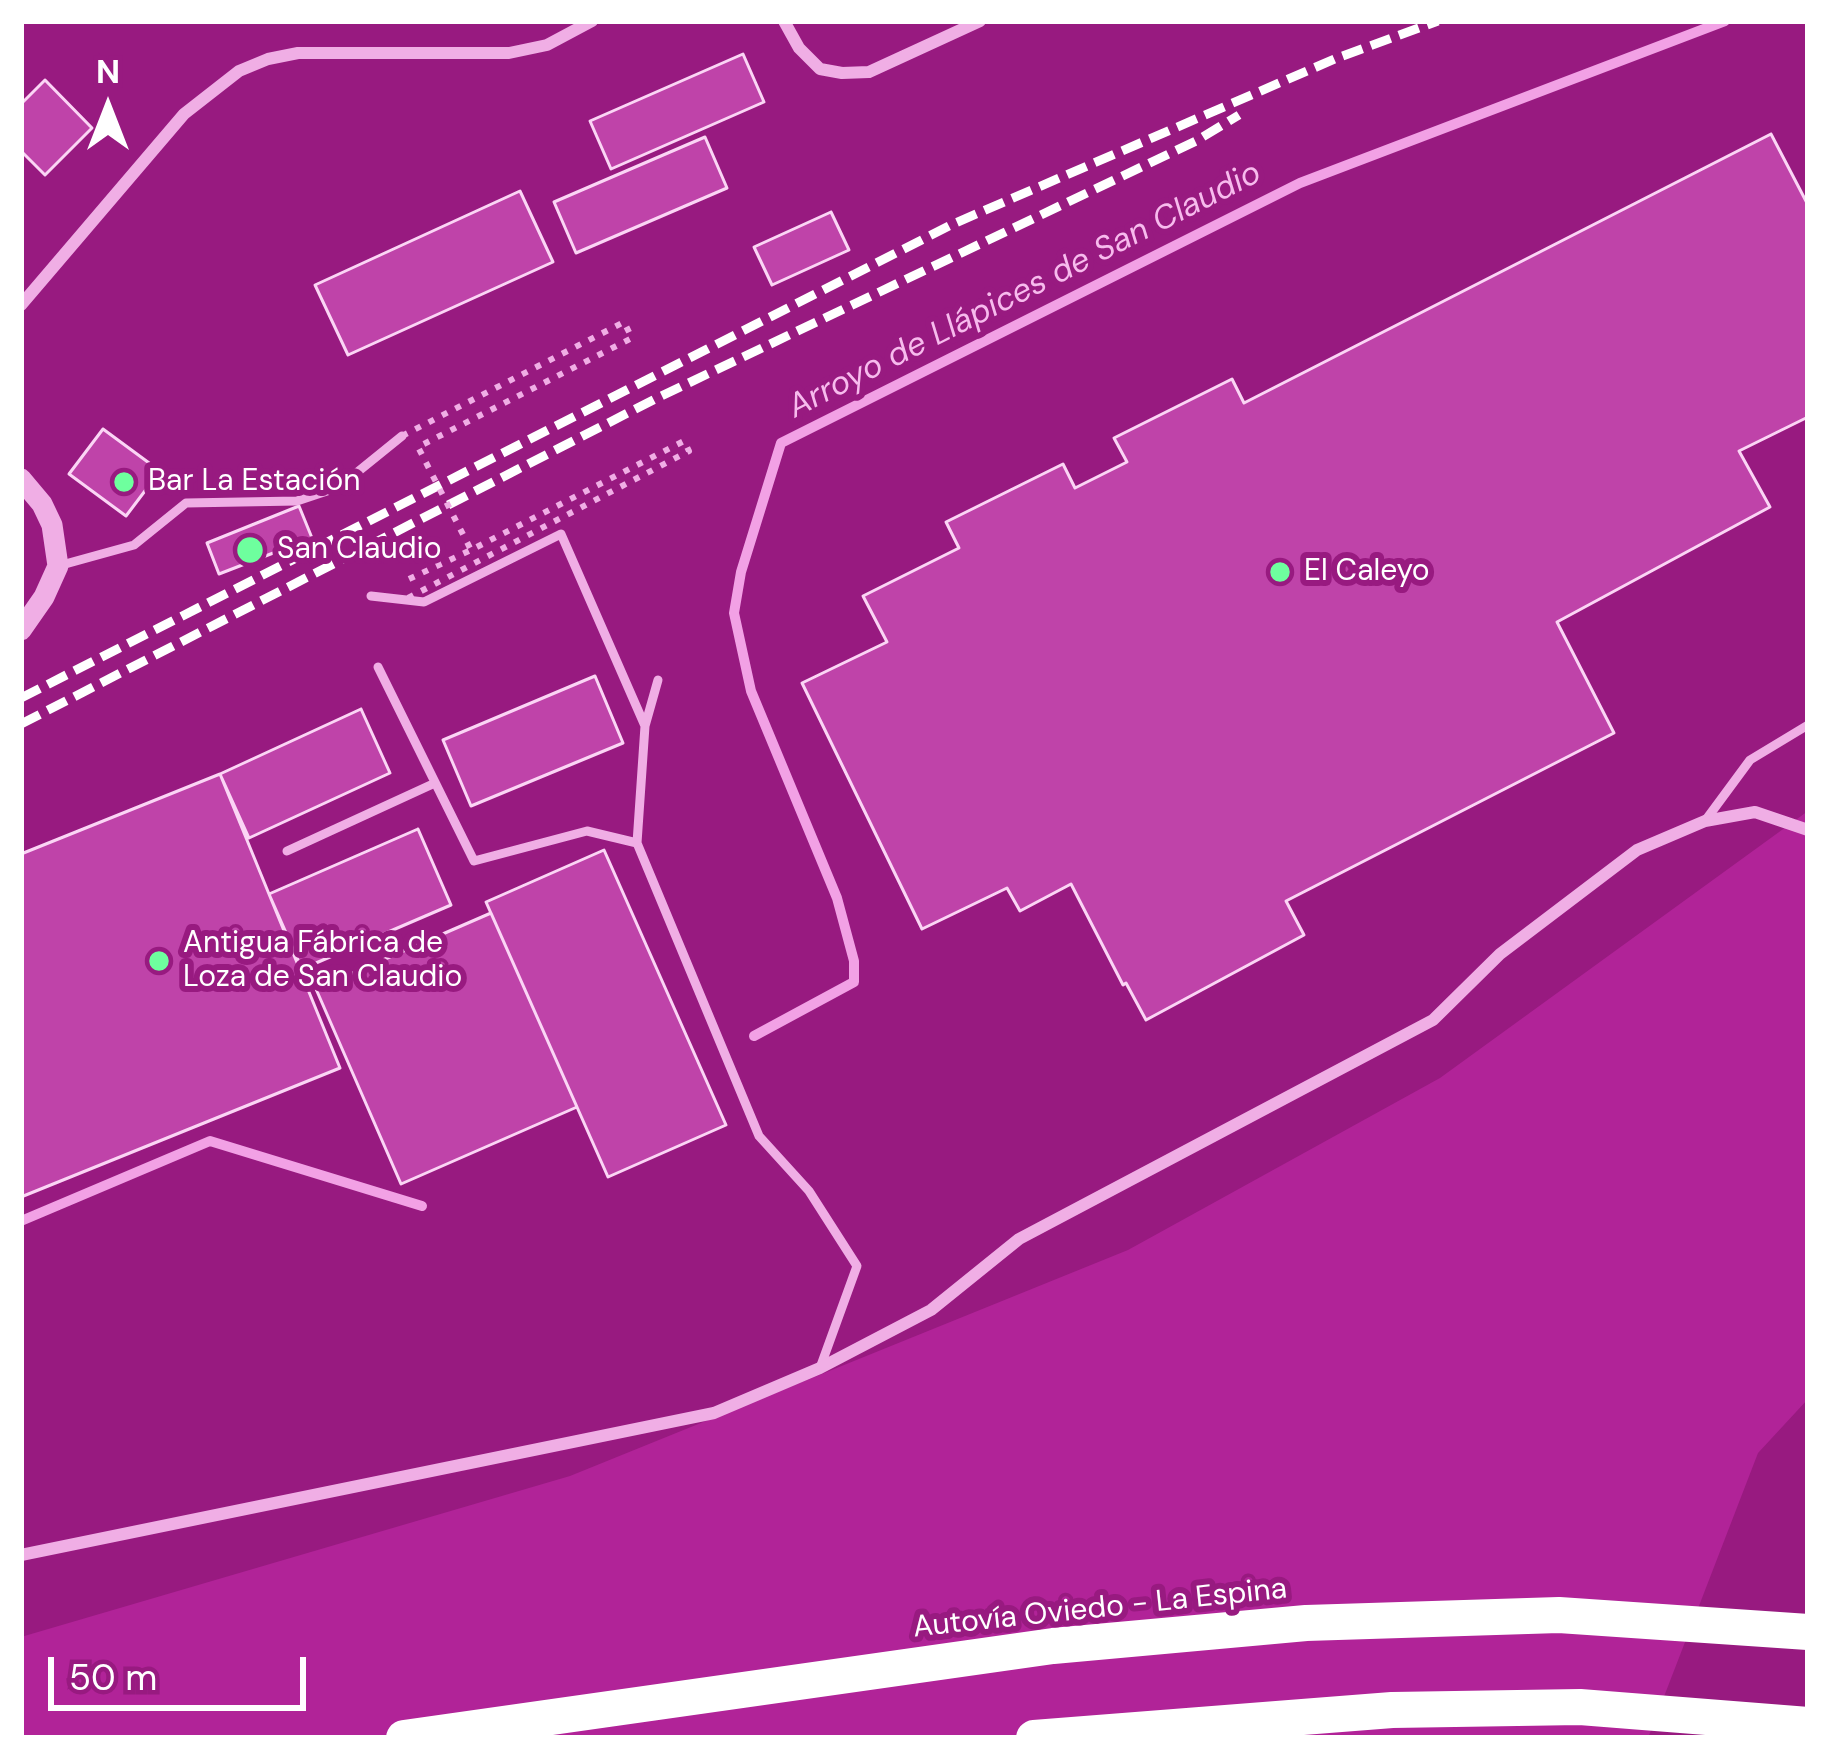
<!DOCTYPE html>
<html>
<head>
<meta charset="utf-8">
<style>
	body { margin:0 }
	#map { position:relative; width:1829px; height:1759px; overflow:hidden; background:#981a80; font-family:"DM Sans",sans-serif }
	canvas { display:block }
	.frame { position:absolute; inset:0; border:24px solid #fff; pointer-events:none }
	.north { position:absolute; left:48px; top:48px; width:120px; height:120px; -webkit-text-stroke:9px #981a80; paint-order:stroke; rotate:0deg; font-size:33px; font-weight:700; line-height:48px; text-align:center; color:#fff }
	.north::after { content:''; display:block; margin:auto; width:42px; height:54px; background:#fff; clip-path:polygon(50% 0,100% 100%,50% 72%,0 100%) }
	.scale { position:absolute; left:48px; top:1657px; width:258px; height:54px; box-sizing:border-box; border:6px solid #fff; border-top:0; padding-left:15px; font-size:36px; line-height:42px; white-space:nowrap; color:#fff; -webkit-text-stroke:9px #981a80; paint-order:stroke }
</style>
</head>
<body>
<div id="map">
<canvas width="1829" height="1759"></canvas>
<div class="frame"></div>
<div class="north">N</div>
<div class="scale">50 m</div>
</div>
<script>
const c = document.querySelector('canvas').getContext('2d');
c.lineJoin = 'round';
function fill(path, color) {
  c.fillStyle = color;
  c.fill(path, 'evenodd');
}
function toPath(rows) {
  const path = new Path2D();
  for (const r of rows) {
    path.moveTo(r[0], r[1]);
    for (let i = 2; i < r.length; i += 2) path.lineTo(r[i], r[i + 1]);
  }
  return path;
}
function stroke(path, color, width, dash) {
  c.strokeStyle = color;
  c.lineWidth = width;
  c.lineCap = dash ? 'butt' : 'round';
  c.setLineDash(dash || []);
  c.stroke(path);
}
function label(font, color, halo, rows, align = 'center') {
  c.font = font + ' "DM Sans",sans-serif';
  c.lineWidth = 12;
  c.setLineDash([]);
  c.textBaseline = 'middle';
  c.strokeStyle = halo;
  c.fillStyle = color;
  for (const [text, x, y, turn = 0] of rows) {
    c.save();
    c.translate(x, y);
    c.rotate((+turn || 0) * Math.PI / 180);
    c.textAlign = isNaN(turn) ? turn : align;
    if (halo) c.strokeText(text, 0, 0);
    c.fillText(text, 0, 0);
    c.restore();
  }
}
const green = toPath([
	[1808,811,1808,1399,1758,1453,1648,1738,21,1738,21,1637,570,1476,1128,1250,1440,1078]
]);
const stream = toPath([
	[754,1036,854,982,854,961,837,898,751,691,734,613,741,572,781,443,1300,183,1725,21],
	[21,1221,210,1141,422,1206]
]);
const building = toPath([
	[743,54,764,102,611,169,590,121,743,54],
	[45,80,92,128,45,175,21,151,21,104,45,80],
	[1771,134,1808,205,1808,417,1739,451,1770,507,1557,622,1614,733,1286,901,1304,935,1146,1020,1126,983,1123,985,1071,884,1020,911,1007,888,922,929,802,683,887,642,863,596,959,548,946,522,1063,464,1075,488,1127,462,1114,438,1232,379,1244,403,1771,134],
	[705,137,727,188,576,253,554,202,705,137],
	[520,191,553,262,348,355,315,285,520,191],
	[831,212,849,250,772,285,754,247,831,212],
	[103,429,160,471,126,516,69,474,103,429],
	[299,506,312,538,219,574,207,543,299,506],
	[595,676,623,743,471,806,443,740,595,676],
	[361,709,390,773,249,838,220,774,361,709],
	[220,774,340,1068,21,1197,21,854,220,774],
	[418,829,451,905,302,969,269,894,418,829],
	[604,850,726,1125,608,1177,486,902,604,850],
	[491,913,577,1107,401,1184,316,989,491,913]
]);
const path = toPath([
	[409,579,471,550]
]);
const service = toPath([
	[58,566,134,545,186,503,297,501,339,487,402,436],
	[371,596,424,602,561,534,645,726],
	[378,667,474,861,587,831,637,843],
	[658,680,645,726,637,843,759,1136,809,1191,857,1266,820,1368],
	[1705,821,1750,760,1808,725],
	[287,851,435,783]
]);
const minor = toPath([
	[784,21,799,48,820,69,842,73,869,72,980,21],
	[21,305,184,114,239,71,268,59,298,53,509,53,547,45,592,21],
	[21,1555,714,1413,820,1368,931,1310,1019,1239,1433,1020,1500,954,1637,850,1705,821,1755,812,1808,830]
]);
const tertiary = toPath([
	[21,479,42,504,52,525,58,566,44,597,21,630]
]);
const motorway = toPath([
	[404,1738,1053,1646,1306,1623,1559,1615,1808,1632],
	[1034,1738,1392,1710,1580,1707,1808,1725]
]);
const rail = toPath([
	[21,698,953,224,1337,58,1438,21],
	[21,724,655,399,1196,141,1239,115]
]);
const pathBridge = toPath([
	[402,436,624,322,632,338,418,447,471,550,684,441,689,451,406,599]
]);
const markers = [
	[124,482,12,"#6eff9e"],
	[250,550,15,"#6eff9e"],
	[1280,572,12,"#6eff9e"],
	[159,961,12,"#6eff9e"]
];
const poiNames = [
	["Bar La Estación",148,482],
	["San Claudio",277,550],
	["El Caleyo",1304,572],
	["Antigua Fábrica de",183,944],
	["Loza de San Claudio",183,978]
];
const streetNames = [
	["Autovía Oviedo - La Espina",1100,1609,-6]
];
const waterNames = [
	["Arroyo de Llápices de San Claudio",1025,291,-27]
];
fill(green, '#b12398');
stroke(stream, '#f2a1e5', 10);
fill(building, '#bf43a9');
stroke(building, '#fbd5f5', 3);
stroke(path, '#f0aee5', 6, [6, 9]);
stroke(service, '#f0aee5', 9);
stroke(minor, '#f0aee5', 12);
stroke(tertiary, '#f0aee5', 21);
stroke(motorway, '#fff', 36);
stroke(rail, '#fff', 9, [21, 9]);
stroke(pathBridge, '#f0aee5', 6, [6, 9]);
for (const [x, y, r, color] of markers) {
  const dot = new Path2D();
  dot.arc(x, y, r, 0, 2 * Math.PI);
  c.fillStyle = color;
  c.fill(dot);
  stroke(dot, '#981a80', 4.5);
}
label('30px', '#fff', '#981a80', poiNames, 'left');
label('30px', '#fff', '#981a80', streetNames);
label('italic 33px', '#f7bbed', '#981a80', waterNames);
</script>
</body>
</html>
